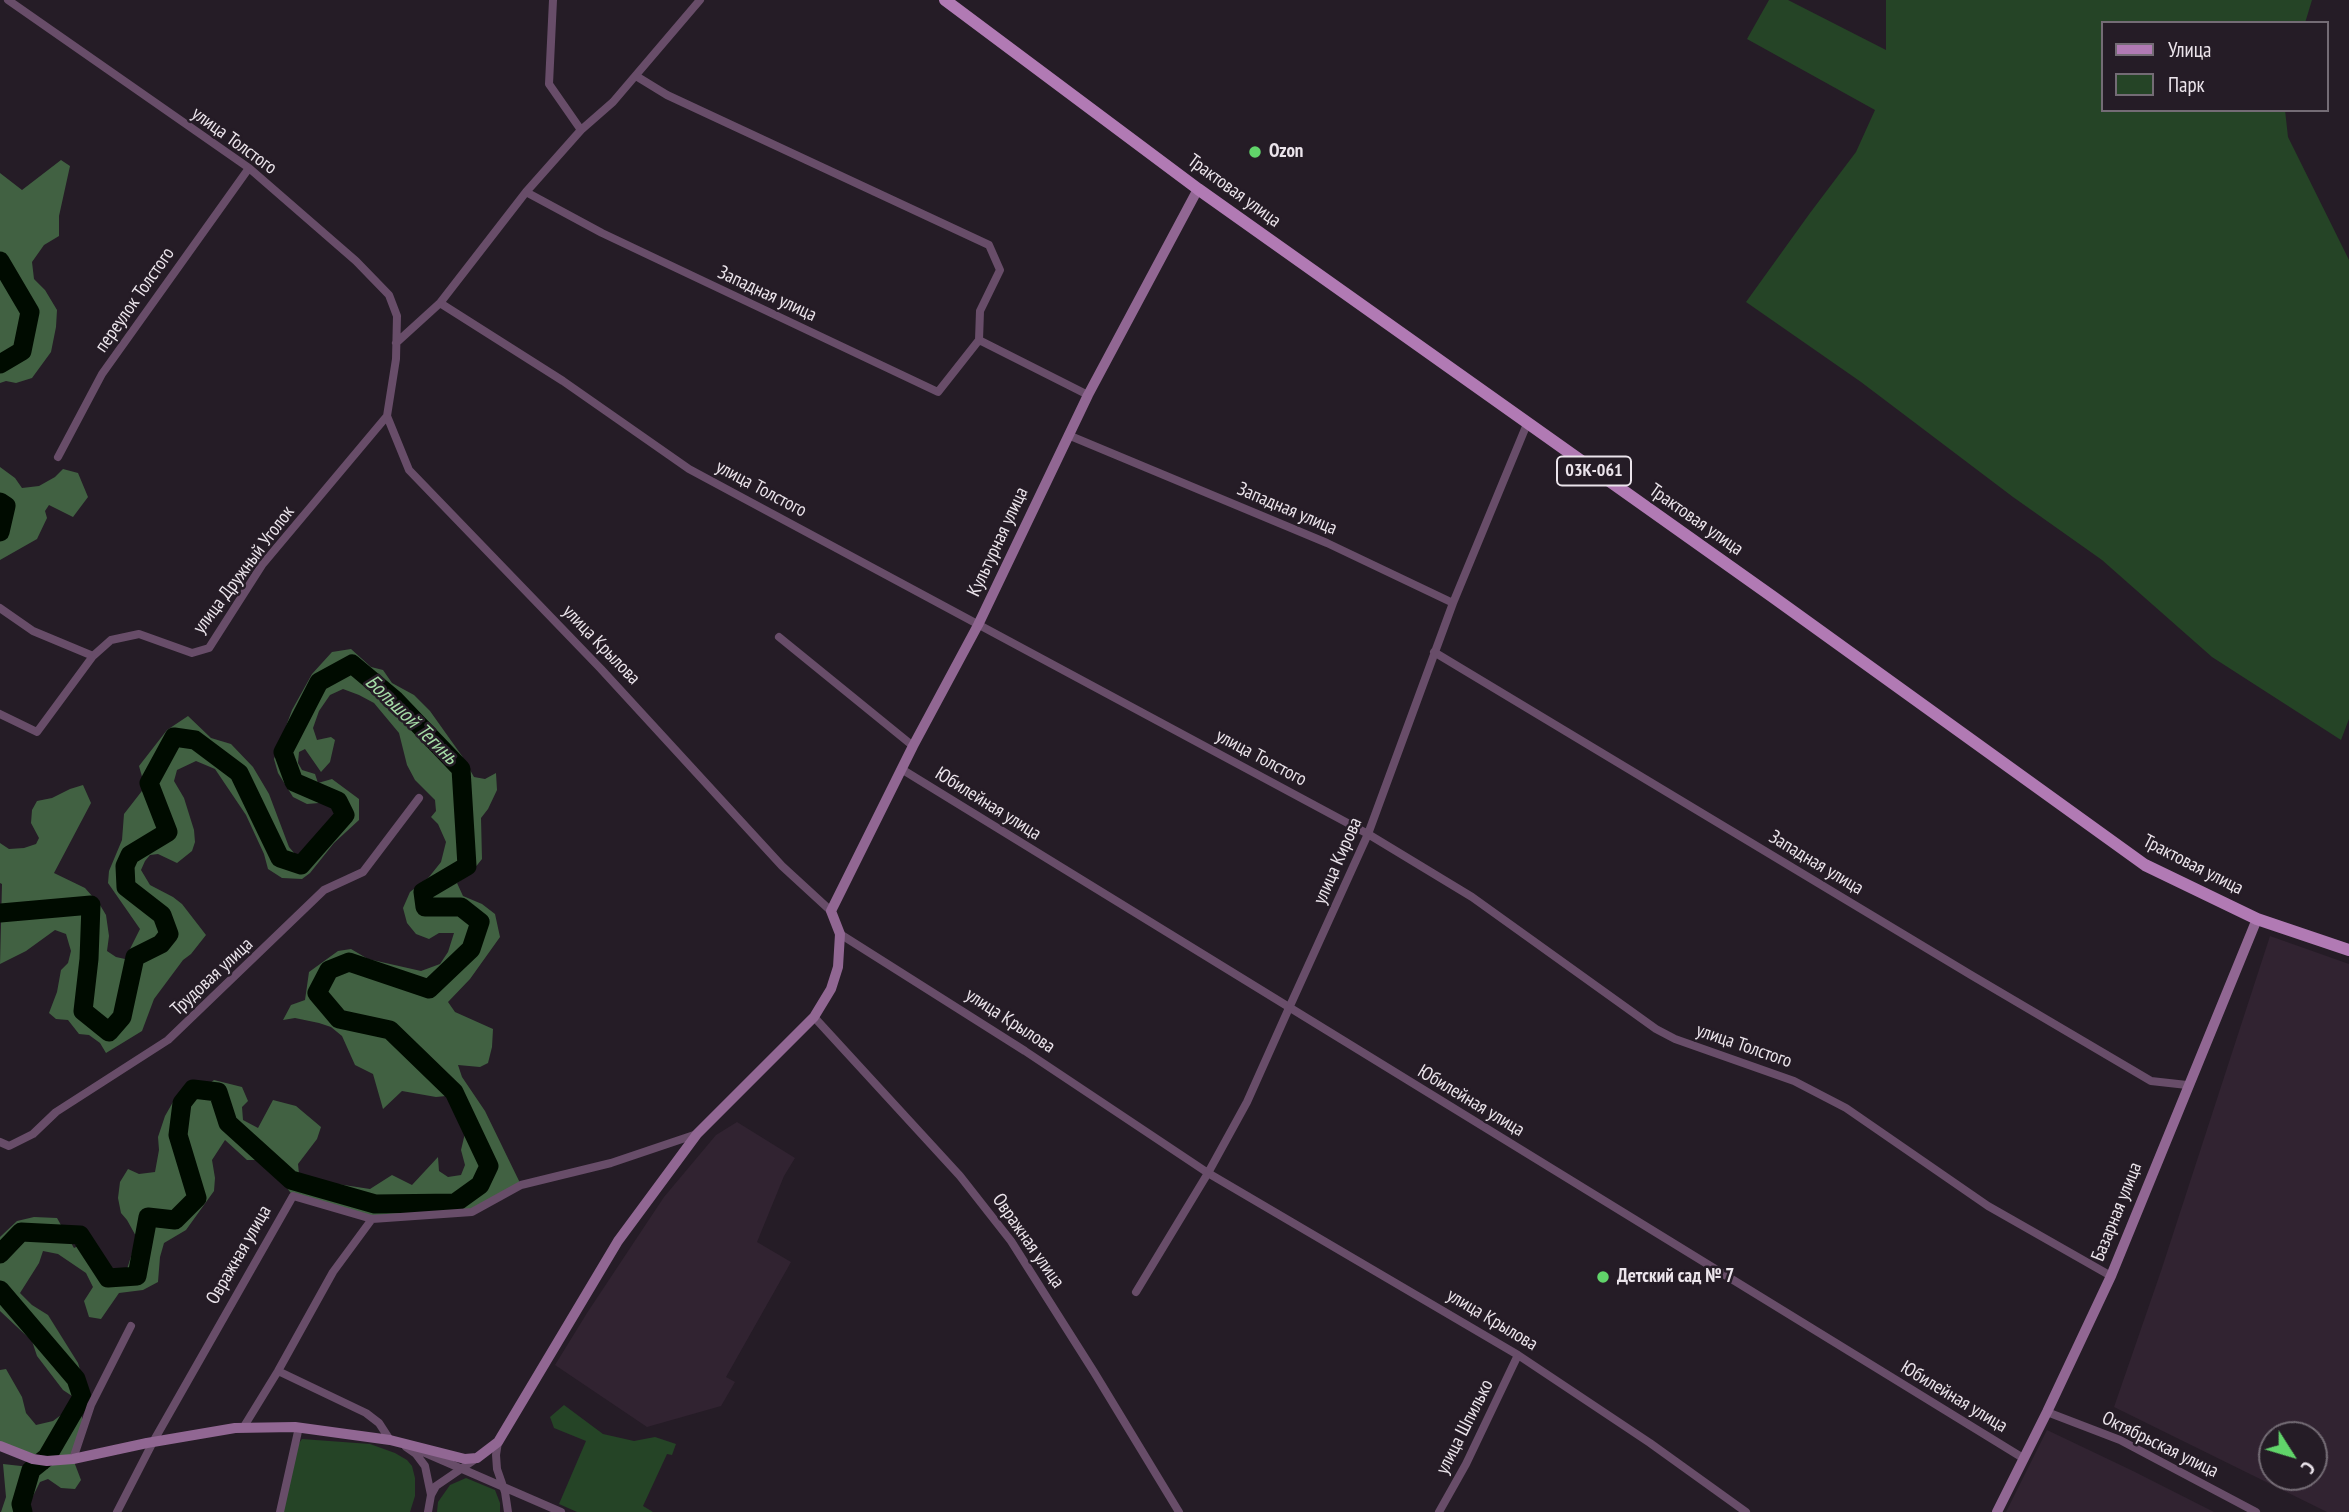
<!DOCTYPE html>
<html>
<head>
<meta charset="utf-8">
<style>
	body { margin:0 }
	#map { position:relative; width:2349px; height:1512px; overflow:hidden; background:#251c26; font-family:"PT Sans Narrow",sans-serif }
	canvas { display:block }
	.legend { position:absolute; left:2101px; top:21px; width:228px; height:91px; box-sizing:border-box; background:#251c26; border:2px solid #746c75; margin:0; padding:9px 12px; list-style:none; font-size:21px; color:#ebe4eb }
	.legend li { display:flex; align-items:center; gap:14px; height:35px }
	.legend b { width:35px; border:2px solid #746c75 }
	.north { position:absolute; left:2258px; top:1421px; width:70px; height:70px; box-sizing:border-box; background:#251c26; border:2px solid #746c75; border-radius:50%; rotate:127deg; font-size:19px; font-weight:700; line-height:28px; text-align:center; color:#ebe4eb }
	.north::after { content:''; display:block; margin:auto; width:24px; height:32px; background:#61d46a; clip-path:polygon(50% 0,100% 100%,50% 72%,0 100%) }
</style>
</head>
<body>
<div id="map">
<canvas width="2349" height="1512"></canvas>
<ul class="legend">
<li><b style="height:9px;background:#b17ab4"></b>Улица</li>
<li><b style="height:19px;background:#254426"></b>Парк</li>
</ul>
<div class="north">С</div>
</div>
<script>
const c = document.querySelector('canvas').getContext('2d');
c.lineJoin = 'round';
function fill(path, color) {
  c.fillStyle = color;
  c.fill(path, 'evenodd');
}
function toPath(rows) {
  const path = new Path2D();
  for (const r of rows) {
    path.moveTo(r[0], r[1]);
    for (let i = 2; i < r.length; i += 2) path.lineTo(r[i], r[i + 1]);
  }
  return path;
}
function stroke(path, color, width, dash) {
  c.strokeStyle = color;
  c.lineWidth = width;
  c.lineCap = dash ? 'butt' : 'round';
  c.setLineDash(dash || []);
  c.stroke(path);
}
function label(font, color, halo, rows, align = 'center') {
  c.font = font + ' "PT Sans Narrow",sans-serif';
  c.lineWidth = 5;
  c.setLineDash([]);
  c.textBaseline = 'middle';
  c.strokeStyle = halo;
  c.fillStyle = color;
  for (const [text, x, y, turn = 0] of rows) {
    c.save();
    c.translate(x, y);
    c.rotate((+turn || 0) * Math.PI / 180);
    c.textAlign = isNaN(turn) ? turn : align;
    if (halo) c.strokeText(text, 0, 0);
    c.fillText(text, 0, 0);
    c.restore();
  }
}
const built = toPath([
	[2270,936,2349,964,2349,1512,2327,1512,2114,1407,2161,1271],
	[2272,1435,2314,1435,2314,1477,2272,1477],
	[737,1122,795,1158,784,1176,757,1242,791,1262,726,1377,735,1382,721,1406,647,1427,555,1365,587,1313,664,1197,716,1135],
	[2047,1430,2133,1471,2214,1512,2006,1512]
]);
const green = toPath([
	[1769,0,1788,0,1886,50,1886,0,2312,0,2305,23,2102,23,2102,110,2285,110,2288,137,2349,260,2349,719,2341,740,2212,657,2102,560,2013,497,1861,382,1746,302,1810,213,1856,152,1875,110,1747,39],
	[564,1405,603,1434,634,1441,655,1437,676,1444,672,1455,667,1454,643,1506,653,1512,577,1512,559,1504,586,1441,554,1428,550,1417],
	[302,1439,370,1444,395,1453,407,1460,412,1466,415,1478,415,1496,410,1512,283,1512,297,1446],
	[466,1478,495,1490,500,1503,500,1512,437,1512,438,1502,450,1485]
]);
const forest = toPath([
	[61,160,70,166,59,216,59,236,44,245,32,262,34,279,45,290,57,310,56,327,51,352,32,378,16,383,6,381,0,383,0,173,22,190],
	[0,467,15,478,22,488,39,486,55,477,63,469,78,473,88,497,73,517,49,505,45,511,47,518,37,539,0,560],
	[351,649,371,667,383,670,392,683,414,695,430,711,462,756,474,777,485,779,496,773,497,790,488,809,481,818,482,859,470,874,457,883,463,896,482,904,495,914,500,937,470,979,448,1002,455,1012,493,1029,492,1047,488,1063,480,1067,458,1065,462,1077,485,1111,521,1185,475,1210,372,1219,293,1196,273,1169,256,1160,247,1160,225,1140,212,1160,215,1178,214,1191,186,1230,164,1243,160,1257,158,1282,143,1290,119,1293,101,1319,89,1317,84,1301,93,1287,86,1273,58,1254,43,1251,39,1263,20,1293,32,1305,48,1315,78,1363,88,1396,81,1413,84,1426,73,1459,81,1480,75,1489,61,1488,48,1479,40,1482,29,1504,31,1512,1,1512,6,1497,3,1464,48,1469,47,1461,0,1446,0,1370,6,1369,22,1397,26,1413,36,1425,53,1421,69,1409,75,1398,63,1390,37,1356,32,1341,0,1311,0,1237,17,1221,34,1217,57,1218,74,1248,91,1240,114,1272,127,1269,137,1238,127,1220,121,1213,118,1198,120,1182,128,1169,139,1174,155,1172,159,1150,158,1137,165,1116,173,1102,184,1090,196,1094,214,1080,242,1087,248,1101,242,1107,243,1120,258,1128,273,1100,296,1106,321,1127,317,1139,298,1164,299,1174,311,1180,370,1189,392,1175,412,1185,438,1157,439,1171,448,1177,461,1175,465,1165,461,1150,466,1129,457,1108,446,1096,436,1097,402,1091,383,1109,373,1074,355,1065,342,1036,331,1027,319,1023,295,1018,283,1020,291,1005,305,1000,309,972,338,951,351,949,368,959,421,971,440,964,448,952,454,933,439,933,429,939,416,934,407,923,403,908,410,892,429,877,441,862,446,842,438,824,431,817,436,811,435,800,415,780,407,765,399,733,374,703,359,695,343,689,330,695,319,711,313,728,317,740,331,737,335,740,330,762,321,772,305,749,299,752,298,763,302,770,315,774,318,783,332,779,359,799,359,820,334,843,310,873,302,879,282,878,268,869,264,854,246,815,215,769,196,761,177,770,174,781,184,798,194,830,195,842,192,851,177,863,158,854,150,855,145,861,141,870,150,885,173,897,182,904,206,935,191,954,183,960,154,999,142,1031,106,1053,100,1043,89,1035,79,1034,68,1020,56,1019,49,1013,57,992,61,970,68,963,71,951,66,934,55,930,26,951,0,964,2,884,0,883,0,843,9,849,24,848,36,844,39,838,31,823,32,810,37,801,52,798,70,789,83,785,91,803,54,873,85,888,100,905,106,915,109,936,107,951,116,957,125,959,140,929,108,883,109,871,122,840,124,814,145,787,139,766,167,730,188,716,211,738,231,744,253,767,269,794,289,847,300,860,325,832,332,821,336,810,331,802,307,804,293,797,278,773,274,759,292,710,312,674,332,652]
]);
const river = toPath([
	[0,261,30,312,22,351,0,364],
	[0,502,6,506,0,532],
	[0,913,91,905,89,959,83,1011,109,1032,122,1017,135,957,161,944,169,934,162,915,126,887,125,866,130,855,168,832,149,783,174,737,195,740,239,773,280,858,301,865,345,815,338,801,294,782,283,752,319,682,352,664,395,700,461,769,467,866,423,892,425,907,461,907,480,922,471,949,429,989,349,962,329,970,317,993,339,1019,390,1030,454,1092,489,1166,480,1185,455,1203,375,1204,291,1180,228,1123,218,1092,193,1089,182,1103,178,1135,197,1198,175,1220,148,1217,137,1276,108,1278,80,1235,21,1232,0,1254],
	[0,1290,76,1379,82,1397,47,1457,31,1470,21,1504,23,1512]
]);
const street = toPath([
	[8,0,249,168,356,261,389,295,397,316,396,359,387,416],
	[553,0,549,84,581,130],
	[636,76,667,95,989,245,1000,270,980,311,979,340],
	[526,192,602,233,938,392,979,340,1088,395],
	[440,303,526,192,581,130,613,102,700,0],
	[396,343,440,303,563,381,689,469,1368,834,1472,897,1656,1029,1675,1039,1794,1081,1846,1108,1988,1206,2111,1276],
	[387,416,409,470,601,669,782,866,831,911],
	[1068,435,1327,543,1453,603],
	[58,457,102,374,249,168],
	[0,608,33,631,93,656],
	[779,637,913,746],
	[1434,652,1971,975,2151,1081,2187,1085],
	[0,714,37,732,93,656,111,640,139,634,192,653,209,648,262,565,387,416],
	[903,770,2023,1458],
	[840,934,1025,1051,1208,1173,1518,1355,1650,1443,1746,1512],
	[814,1017,960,1176,1011,1241,1094,1372,1179,1512],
	[0,1142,9,1146,33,1134,56,1112,168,1040,324,890,363,872,419,798],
	[1136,1292,1208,1173,1247,1102,1289,1008,1368,834,1453,603,1527,424],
	[278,1371,366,1413,379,1423,390,1440],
	[2047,1412,2120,1440,2256,1512],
	[243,1428,278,1371,333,1272,372,1219],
	[498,1442,496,1455,497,1469,505,1492,508,1512],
	[406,1447,416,1454,425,1466,431,1495],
	[423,1452,561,1512],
	[73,1459,91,1405,131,1326],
	[117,1512,153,1442,293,1196,372,1219,472,1212,521,1185,611,1163,697,1134],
	[280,1512,299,1427],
	[428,1512,431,1495,436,1486,477,1458],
	[1439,1512,1466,1464,1518,1355]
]);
const secondary = toPath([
	[0,1446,33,1459,47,1461,73,1459,147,1443,235,1428,295,1427,390,1440,465,1459,477,1458,498,1442,618,1241,697,1134,814,1017,831,989,838,967,840,934,831,911,913,746,978,625,1088,395,1198,189],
	[1997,1512,2047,1412,2111,1276,2257,919]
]);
const primary = toPath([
	[945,0,1198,189,1773,597,2145,865,2257,919,2349,950]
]);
const markers = [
	[1255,152,7,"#61d46a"],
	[1603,1277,7,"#61d46a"]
];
const shields = [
	[1594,471,74]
];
const shieldNames = [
	["03К-061",1594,471]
];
const streetNames = [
	["улица Толстого",234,141,36],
	["Трактовая улица",1234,191,36],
	["Западная улица",767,294,25],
	["переулок Толстого",135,300,-55],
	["улица Толстого",761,489,28],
	["Западная улица",1287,509,23],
	["Трактовая улица",1696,520,35],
	["Культурная улица",998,542,-65],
	["улица Дружный Уголок",244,570,-53],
	["улица Крылова",601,645,46],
	["улица Толстого",1261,758,28],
	["Юбилейная улица",988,804,32],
	["улица Кирова",1338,861,-66],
	["Западная улица",1816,863,31],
	["Трактовая улица",2193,865,27],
	["Трудовая улица",212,977,-43],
	["улица Крылова",1010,1021,33],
	["улица Толстого",1744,1046,19],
	["Юбилейная улица",1471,1101,31],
	["Базарная улица",2117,1212,-68],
	["Овражная улица",1028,1241,55],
	["Овражная улица",239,1255,-60],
	["улица Крылова",1492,1320,31],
	["Юбилейная улица",1954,1397,31],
	["улица Шпилько",1465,1427,-63],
	["Октябрьская улица",2160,1445,26]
];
const poiNames = [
	["Ozon",1269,152],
	["Детский сад № 7",1617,1277]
];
const waterNames = [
	["Большой Тегинь",411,720,44]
];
fill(built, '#312331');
fill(green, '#254426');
fill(forest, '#416142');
stroke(river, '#000b00', 19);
stroke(street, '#684d69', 8);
stroke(secondary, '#916793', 10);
stroke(primary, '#b17ab4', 12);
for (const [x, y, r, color] of markers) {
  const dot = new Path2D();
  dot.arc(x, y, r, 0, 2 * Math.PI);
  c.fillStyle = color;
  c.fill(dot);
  stroke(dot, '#251c26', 2.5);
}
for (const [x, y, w] of shields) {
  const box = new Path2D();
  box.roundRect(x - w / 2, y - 14.5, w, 29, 5);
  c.fillStyle = '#251c26';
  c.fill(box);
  stroke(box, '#ebe4eb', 2);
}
label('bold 18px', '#ebe4eb', null, shieldNames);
label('19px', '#ebe4eb', '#251c26', streetNames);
label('bold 19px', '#ebe4eb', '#251c26', poiNames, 'left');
label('italic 21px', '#a5dba6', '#251c26', waterNames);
</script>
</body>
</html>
